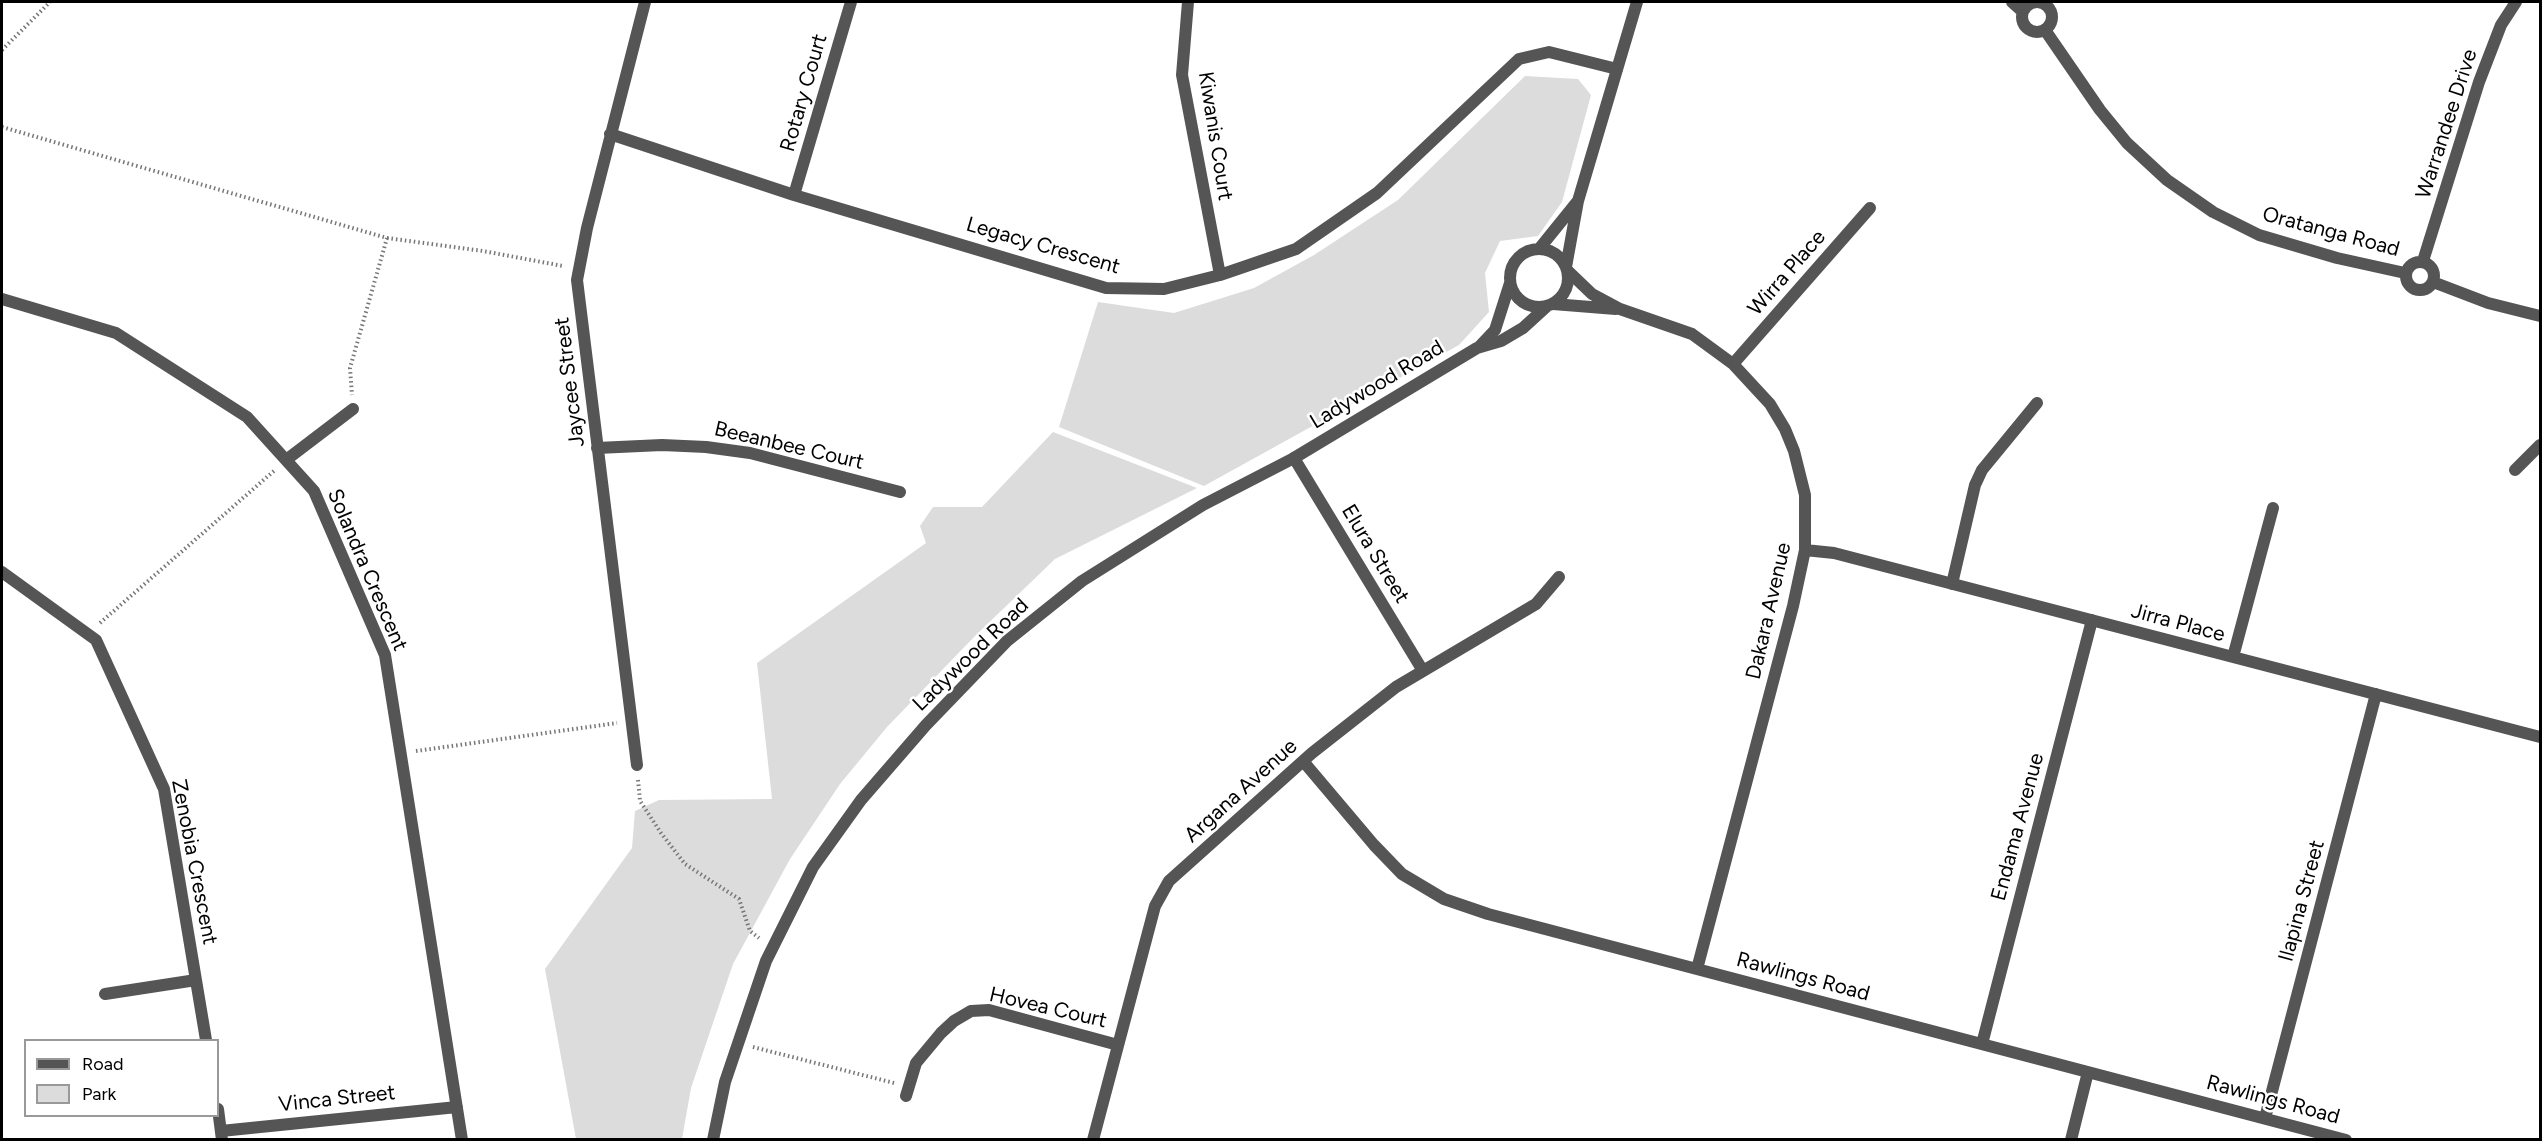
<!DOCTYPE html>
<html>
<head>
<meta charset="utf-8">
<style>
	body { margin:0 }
	#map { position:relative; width:2542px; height:1141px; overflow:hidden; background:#fff; font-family:Figtree,sans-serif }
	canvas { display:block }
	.frame { position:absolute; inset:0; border:3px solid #000; pointer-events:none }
	.legend { position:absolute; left:24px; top:1039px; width:195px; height:78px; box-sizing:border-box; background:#fff; border:2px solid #999; margin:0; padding:8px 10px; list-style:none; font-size:18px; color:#000 }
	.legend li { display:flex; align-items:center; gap:12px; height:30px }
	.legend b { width:30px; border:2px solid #999 }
</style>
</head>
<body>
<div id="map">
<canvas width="2542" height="1141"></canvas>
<div class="frame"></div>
<ul class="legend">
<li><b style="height:8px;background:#555"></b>Road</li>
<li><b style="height:16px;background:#dcdcdc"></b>Park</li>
</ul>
</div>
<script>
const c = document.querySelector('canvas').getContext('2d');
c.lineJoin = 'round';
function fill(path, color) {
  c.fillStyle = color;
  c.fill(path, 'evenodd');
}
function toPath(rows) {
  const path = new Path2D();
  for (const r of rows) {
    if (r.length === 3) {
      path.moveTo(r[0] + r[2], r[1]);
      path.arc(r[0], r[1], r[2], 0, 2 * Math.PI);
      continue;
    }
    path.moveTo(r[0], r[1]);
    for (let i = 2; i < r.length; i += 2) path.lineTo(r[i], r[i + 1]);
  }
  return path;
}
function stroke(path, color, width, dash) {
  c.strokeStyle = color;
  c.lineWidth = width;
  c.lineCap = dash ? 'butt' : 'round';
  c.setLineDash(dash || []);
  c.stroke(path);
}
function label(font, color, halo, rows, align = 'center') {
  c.font = font + ' Figtree,sans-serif';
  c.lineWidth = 5;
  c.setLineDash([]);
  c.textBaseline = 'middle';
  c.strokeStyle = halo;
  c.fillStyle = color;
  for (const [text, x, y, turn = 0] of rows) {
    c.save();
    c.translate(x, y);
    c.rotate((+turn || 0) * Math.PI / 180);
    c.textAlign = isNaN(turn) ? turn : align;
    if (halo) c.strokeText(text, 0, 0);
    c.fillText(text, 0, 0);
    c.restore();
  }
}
const green = toPath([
	[1525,76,1578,79,1591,95,1562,202,1538,236,1500,241,1485,273,1489,312,1459,345,1204,486,1059,427,1098,302,1174,313,1254,288,1314,255,1398,200],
	[1053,432,1197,488,1055,559,975,636,887,727,840,784,790,859,733,964,691,1088,682,1139,576,1139,545,969,632,848,635,811,659,800,772,799,757,663,926,543,920,526,933,507,982,507]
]);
const path = toPath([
	[2,50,50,2],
	[2,127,387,238,350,368,352,395],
	[387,238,483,251,563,266],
	[100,623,275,470],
	[416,751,617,723],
	[638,780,640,801,661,833,685,864,739,899,750,931,759,938],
	[753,1047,894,1083]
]);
const minor = toPath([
	[2037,17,15],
	[1188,2,1182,75,1220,275],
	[2012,2,2022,11],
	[2045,30,2100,110,2127,143,2167,180,2213,212,2259,235,2337,258,2405,273],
	[610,134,794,195,1106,288,1164,289,1220,275,1296,249,1377,193,1519,59,1549,52,1617,69],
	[794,195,851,2],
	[2423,261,2479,82,2501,25,2516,2],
	[2420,276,14],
	[1568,271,1592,294,1620,309,1692,334,1733,364,1770,404,1785,429,1794,451,1805,495,1805,550,1793,606,1697,969],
	[2433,282,2488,303,2540,316],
	[2,299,116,333,247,417,314,491,385,655,462,1140],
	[1553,304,1616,309],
	[1733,364,1870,208],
	[597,448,662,445,706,447,750,453,900,492],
	[1294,458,1423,671],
	[286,460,353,409],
	[2515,470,2540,445],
	[1805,550,1834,553,2540,737],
	[2,572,96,640,164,789,206,1040],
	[1952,584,1975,485,1982,470,2037,403],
	[2233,657,2273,508],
	[1303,761,1374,845,1402,874,1444,899,1488,914,2346,1140],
	[637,765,577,280,587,228,645,2],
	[105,994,196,980],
	[1982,1044,2092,620],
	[906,1096,916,1063,941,1033,954,1021,971,1011,989,1010,1118,1045],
	[218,1109,222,1140],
	[2265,1118,2376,694],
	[221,1131,457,1107],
	[1093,1140,1155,906,1169,881,1312,753,1396,687,1536,604,1559,577],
	[2071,1140,2088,1072]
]);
const tertiary = toPath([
	[1539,278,29],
	[1539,249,1577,202],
	[1566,267,1578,201,1637,2],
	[1478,348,1495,330,1510,283],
	[713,1140,725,1082,766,961,813,867,861,800,926,725,1007,641,1082,581,1203,505,1294,458,1477,348,1501,341,1523,328,1546,307]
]);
const streetNames = [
	["Rotary Court",804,93,-74],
	["Warrandee Drive",2447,124,-72],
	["Kiwanis Court",1215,136,81],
	["Oratanga Road",2331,232,15],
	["Legacy Crescent",1043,246,16],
	["Wirra Place",1787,273,-49],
	["Jaycee Street",570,382,-97],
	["Ladywood Road",1377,385,-31],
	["Beeanbee Court",789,446,13],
	["Elura Street",1375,554,59],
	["Solandra Crescent",367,570,67],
	["Dakara Avenue",1769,611,-77],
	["Jirra Place",2178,623,15],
	["Ladywood Road",971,655,-44],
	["Argana Avenue",1241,791,-42],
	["Endama Avenue",2018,827,-75],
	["Zenobia Crescent",194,862,79],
	["Ilapina Street",2302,901,-75],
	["Rawlings Road",1803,977,15],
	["Hovea Court",1048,1008,13],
	["Vinca Street",337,1099,-6],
	["Rawlings Road",2273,1100,15]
];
fill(green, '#dcdcdc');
stroke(path, '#777', 4, [1.5, 3]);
stroke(minor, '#555', 12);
stroke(tertiary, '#555', 12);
label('21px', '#000', '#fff', streetNames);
</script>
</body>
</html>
